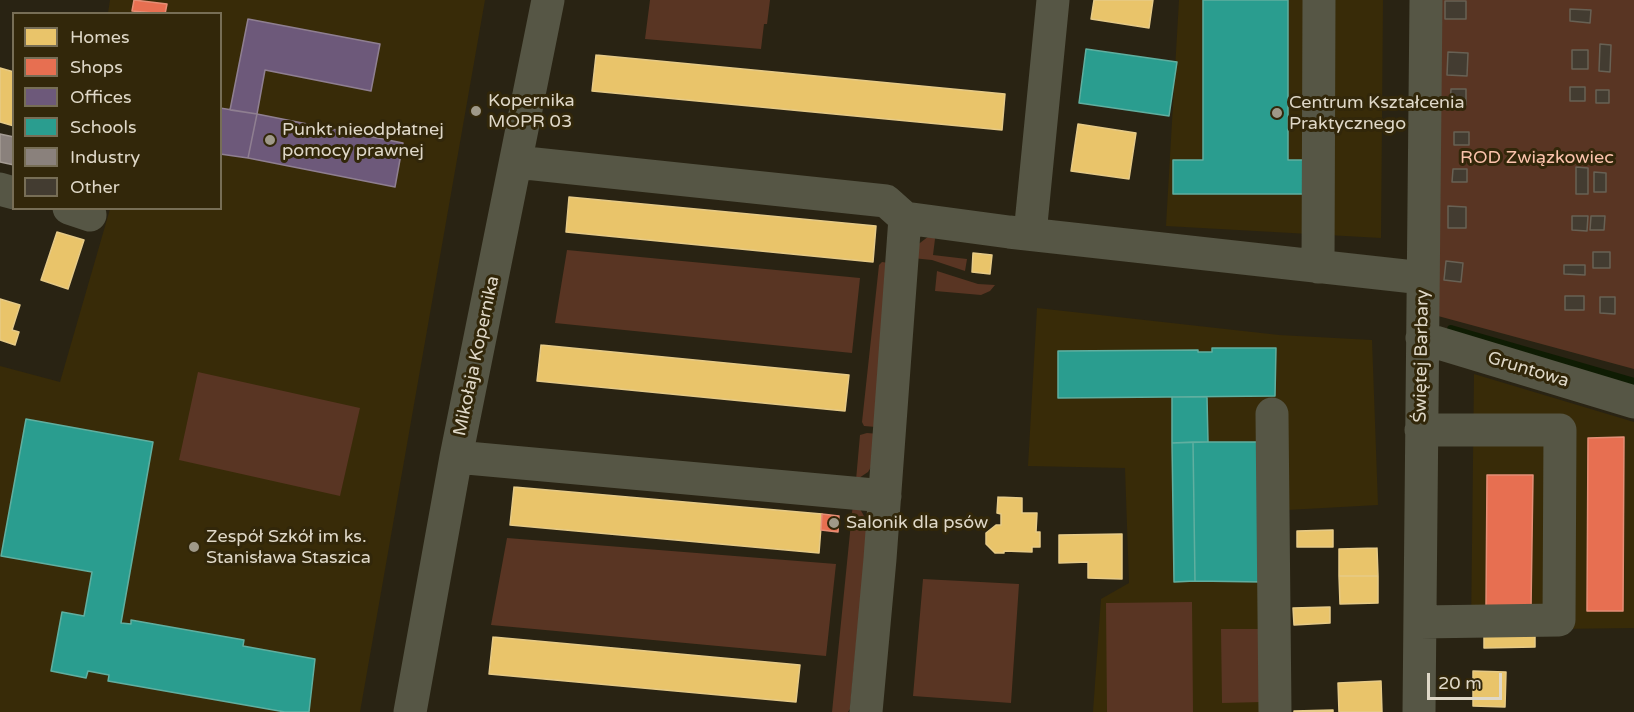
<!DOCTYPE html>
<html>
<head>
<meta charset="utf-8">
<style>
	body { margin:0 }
	#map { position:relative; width:1634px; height:712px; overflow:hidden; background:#292313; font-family:"Varela Round",sans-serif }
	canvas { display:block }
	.legend { position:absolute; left:12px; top:12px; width:210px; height:198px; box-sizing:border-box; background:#32270a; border:2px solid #776e56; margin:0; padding:8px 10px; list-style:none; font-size:18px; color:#dfd8c8 }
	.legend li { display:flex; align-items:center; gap:12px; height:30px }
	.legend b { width:30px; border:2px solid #776e56 }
	.scale { position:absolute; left:1427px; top:673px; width:75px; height:27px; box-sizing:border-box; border:3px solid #dfd8c8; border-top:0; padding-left:8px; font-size:18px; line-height:21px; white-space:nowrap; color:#dfd8c8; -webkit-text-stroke:4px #32270a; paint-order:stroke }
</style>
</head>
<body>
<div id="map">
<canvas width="1634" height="712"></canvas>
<ul class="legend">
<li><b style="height:16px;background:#e9c46a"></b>Homes</li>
<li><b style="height:16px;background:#e76f51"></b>Shops</li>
<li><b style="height:16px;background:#6d597a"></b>Offices</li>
<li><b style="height:16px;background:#2a9d8f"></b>Schools</li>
<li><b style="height:16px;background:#8a817c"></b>Industry</li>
<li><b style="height:16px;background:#433c31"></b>Other</li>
</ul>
<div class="scale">20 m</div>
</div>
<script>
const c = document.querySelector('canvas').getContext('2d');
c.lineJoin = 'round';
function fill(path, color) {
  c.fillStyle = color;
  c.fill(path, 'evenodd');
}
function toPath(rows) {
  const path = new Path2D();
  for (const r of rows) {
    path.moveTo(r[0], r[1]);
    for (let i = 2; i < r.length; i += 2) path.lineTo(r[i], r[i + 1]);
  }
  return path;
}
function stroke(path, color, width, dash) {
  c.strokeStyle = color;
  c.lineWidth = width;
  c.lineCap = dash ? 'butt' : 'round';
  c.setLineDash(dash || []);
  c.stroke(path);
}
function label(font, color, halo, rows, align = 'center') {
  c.font = font + ' "Varela Round",sans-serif';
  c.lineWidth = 6;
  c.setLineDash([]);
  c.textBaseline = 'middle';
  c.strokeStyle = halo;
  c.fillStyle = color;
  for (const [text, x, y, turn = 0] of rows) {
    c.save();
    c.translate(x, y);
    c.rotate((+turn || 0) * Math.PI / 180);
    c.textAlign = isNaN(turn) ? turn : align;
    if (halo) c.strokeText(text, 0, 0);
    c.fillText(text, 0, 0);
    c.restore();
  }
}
const built = toPath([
	[110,0,485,0,360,712,0,712,0,366,60,382,110,209,220,208,220,14,108,13],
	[1179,0,1383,0,1381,238,1166,226],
	[1037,308,1279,335,1372,340,1378,505,1287,510,1287,712,1093,712,1101,599,1129,583,1125,468,1028,466],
	[1474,374,1634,422,1634,628,1471,630]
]);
const green = toPath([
	[650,0,770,0,767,24,764,24,761,49,645,39],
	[1441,0,1634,0,1634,369,1438,316],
	[929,236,934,236,935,239,933,255,967,259,965,271,932,260,912,258,916,246],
	[567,250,860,278,852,353,555,323],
	[882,262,889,263,876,427,864,426,862,422,879,265],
	[937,271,978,284,995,285,990,291,981,295,935,291],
	[198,372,360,408,340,496,179,460],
	[867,433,879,434,873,464,868,472,856,480,860,435],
	[853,503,860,509,868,523,850,709,848,712,832,712],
	[507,538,836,564,826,656,491,625],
	[923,579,1019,584,1011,703,913,696],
	[1192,602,1193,712,1107,712,1106,603],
	[1221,629,1260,629,1262,702,1222,703]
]);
const homes = toPath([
	[1094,0,1153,0,1149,28,1091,19,1094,0],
	[596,55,1005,94,1002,130,592,91,596,55],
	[0,68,14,72,14,126,0,122,0,68],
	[1078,124,1136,133,1129,179,1071,171,1078,124],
	[569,197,876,226,873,262,566,232,569,197],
	[57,232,84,240,68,289,41,280,57,232],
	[973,253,992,255,990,274,972,272,973,253],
	[0,299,20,305,12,330,19,332,15,345,0,340,0,299],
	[541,345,849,375,845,411,537,381,541,345],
	[514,487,822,514,819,553,510,525,514,487],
	[998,497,1022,498,1022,513,1037,513,1036,532,1040,532,1040,547,1032,547,1032,552,1004,551,1004,553,995,553,986,544,986,533,996,525,1001,525,1001,514,997,513,998,497],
	[1333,530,1333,547,1297,547,1297,531,1333,530],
	[1122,534,1122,579,1088,578,1088,562,1059,563,1059,535,1122,534],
	[1377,548,1378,576,1339,576,1339,549,1377,548],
	[1339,576,1378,576,1378,603,1340,604,1339,576],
	[1330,607,1330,623,1294,625,1293,608,1330,607],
	[1535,632,1535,647,1484,648,1484,633,1535,632],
	[493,637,800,665,796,702,489,674,493,637],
	[1473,671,1506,672,1505,707,1473,706,1473,671],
	[1381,681,1382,712,1339,712,1338,683,1381,681],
	[1333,710,1333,712,1294,712,1294,711,1333,710]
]);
const shops = toPath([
	[134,0,167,4,165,14,132,11,134,0],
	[1624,437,1623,611,1587,611,1588,438,1624,437],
	[1487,475,1533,475,1531,608,1486,607,1487,475],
	[822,514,839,516,838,532,821,530,822,514]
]);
const offices = toPath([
	[248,19,380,44,371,91,265,70,257,114,230,110,248,19],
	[220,108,257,114,248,158,220,154,220,108],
	[257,114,403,143,395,187,248,158,257,114]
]);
const schools = toPath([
	[1203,0,1288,0,1288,160,1303,160,1304,194,1173,194,1173,160,1203,160,1203,0],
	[1086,49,1177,62,1169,116,1079,103,1086,49],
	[1212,348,1276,348,1275,396,1058,398,1058,351,1198,350,1198,352,1212,352,1212,348],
	[1172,397,1207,397,1208,442,1172,443,1172,397],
	[26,419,153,442,121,623,131,624,131,620,244,640,243,646,315,659,309,712,285,712,108,681,109,675,88,671,86,678,51,671,62,612,84,616,92,572,1,556,26,419],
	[1193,442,1262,442,1263,582,1195,581,1193,442],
	[1193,442,1195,581,1174,582,1172,443,1193,442]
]);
const industry = toPath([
	[0,134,14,137,14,165,0,162,0,134]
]);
const stream = toPath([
	[1451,329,1634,382]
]);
const building = toPath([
	[1445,1,1466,1,1466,19,1445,19,1445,1],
	[1570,9,1591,10,1590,23,1570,21,1570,9],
	[1600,44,1611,45,1610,72,1599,71,1600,44],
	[1572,50,1588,50,1588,69,1572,69,1572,50],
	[1448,52,1468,53,1467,76,1447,75,1448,52],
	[1570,87,1585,87,1585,101,1570,101,1570,87],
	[1451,89,1466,89,1466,105,1450,105,1451,89],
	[1596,90,1609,90,1609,103,1596,103,1596,90],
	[1454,132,1469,132,1469,145,1454,145,1454,132],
	[1576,167,1588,168,1588,194,1576,194,1576,167],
	[1453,169,1467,169,1467,182,1452,182,1453,169],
	[1594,172,1606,173,1606,192,1594,192,1594,172],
	[1448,206,1466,207,1466,228,1448,228,1448,206],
	[1572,216,1588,216,1587,231,1572,230,1572,216],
	[1591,216,1605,216,1604,230,1590,230,1591,216],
	[1593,252,1610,252,1610,268,1593,268,1593,252],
	[1446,261,1463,263,1461,282,1444,280,1446,261],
	[1564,265,1585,265,1585,275,1564,274,1564,265],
	[1565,296,1584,296,1584,310,1565,310,1565,296],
	[1600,297,1615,297,1615,314,1600,313,1600,297]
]);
const minor = toPath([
	[516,162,886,201,905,218,1009,232,1423,278],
	[0,189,14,193],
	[69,208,90,215],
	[1030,234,1053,0],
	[1318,267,1319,0],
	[1422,338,1634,402],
	[1272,414,1275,712],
	[456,457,885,496],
	[1420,622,1559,620,1560,430,1421,430],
	[410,712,456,457,548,0],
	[866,712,880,559,905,218],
	[1419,712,1426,0]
]);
const markers = [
	[476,111,6,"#9f9989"],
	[1277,113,6,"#9f9989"],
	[270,140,6,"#9f9989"],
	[834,523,6,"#9f9989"],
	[194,547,6,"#9f9989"]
];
const poiNames = [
	["Kopernika",488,101],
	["MOPR 03",488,122],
	["Centrum Kształcenia",1289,103],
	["Praktycznego",1289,124],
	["Punkt nieodpłatnej",282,130],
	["pomocy prawnej",282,151],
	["Salonik dla psów",846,523],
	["Zespół Szkół im ks.",206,537],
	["Stanisława Staszica",206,558]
];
const parkNames = [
	["ROD Związkowiec",1537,158]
];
const streetNames = [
	["Mikołaja Kopernika",477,356,-78],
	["Świętej Barbary",1422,356,-89],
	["Gruntowa",1528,370,17]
];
fill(built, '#382b08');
fill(green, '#593523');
fill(homes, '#e9c46a');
stroke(homes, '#e6ca86', 1.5);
fill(shops, '#e76f51');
stroke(shops, '#e58e75', 1.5);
fill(offices, '#6d597a');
stroke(offices, '#8f7f91', 1.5);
fill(schools, '#2a9d8f');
stroke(schools, '#60afa0', 1.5);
fill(industry, '#8a817c');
stroke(industry, '#a49b93', 1.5);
stroke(stream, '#0f1c03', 8);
fill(building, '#433c31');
stroke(building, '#686154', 1.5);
stroke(minor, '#565645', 33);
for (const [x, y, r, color] of markers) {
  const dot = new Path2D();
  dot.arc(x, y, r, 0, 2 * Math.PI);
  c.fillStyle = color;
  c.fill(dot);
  stroke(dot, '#32270a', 2);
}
label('18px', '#dfd8c8', '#32270a', poiNames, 'left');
label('18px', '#fbc3ac', '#32270a', parkNames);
label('18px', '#dfd8c8', '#32270a', streetNames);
</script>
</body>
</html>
